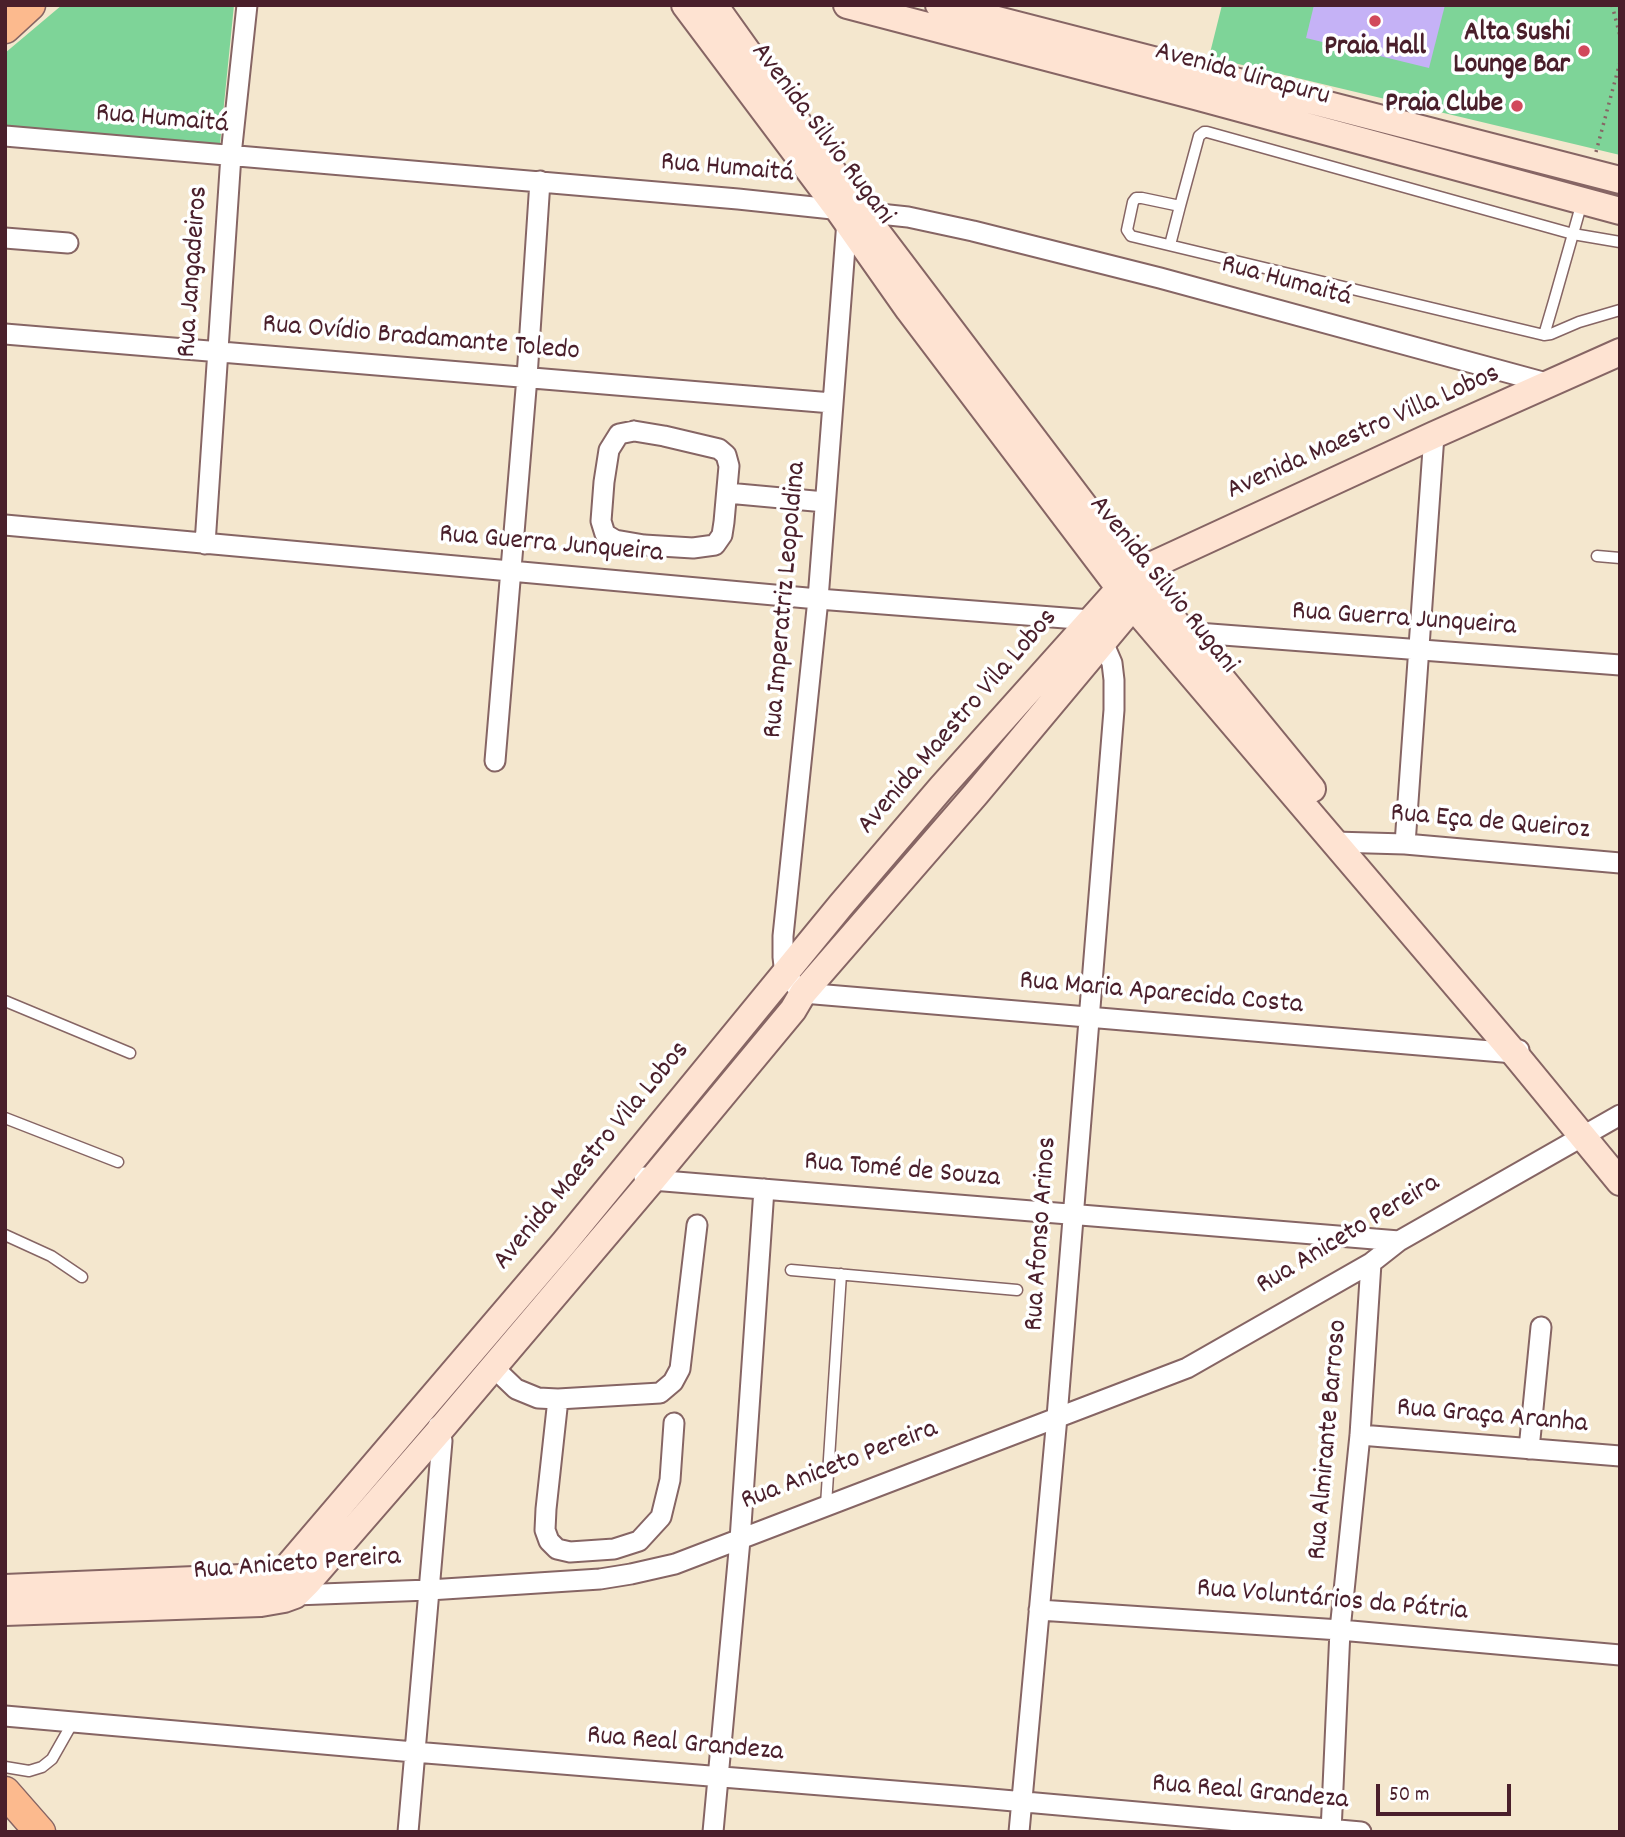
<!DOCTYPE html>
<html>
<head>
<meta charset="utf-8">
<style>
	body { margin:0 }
	#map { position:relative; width:1625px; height:1837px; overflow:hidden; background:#f4e7ce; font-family:Dekko,sans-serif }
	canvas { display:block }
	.frame { position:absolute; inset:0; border:7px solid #4a1f2b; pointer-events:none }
	.scale { position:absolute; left:1376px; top:1784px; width:135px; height:32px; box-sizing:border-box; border:4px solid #4a1f2b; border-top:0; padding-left:9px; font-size:21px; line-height:24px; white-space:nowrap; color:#4a1f2b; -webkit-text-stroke:5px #fff; paint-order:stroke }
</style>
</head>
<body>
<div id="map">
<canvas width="1625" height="1837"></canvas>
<div class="frame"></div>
<div class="scale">50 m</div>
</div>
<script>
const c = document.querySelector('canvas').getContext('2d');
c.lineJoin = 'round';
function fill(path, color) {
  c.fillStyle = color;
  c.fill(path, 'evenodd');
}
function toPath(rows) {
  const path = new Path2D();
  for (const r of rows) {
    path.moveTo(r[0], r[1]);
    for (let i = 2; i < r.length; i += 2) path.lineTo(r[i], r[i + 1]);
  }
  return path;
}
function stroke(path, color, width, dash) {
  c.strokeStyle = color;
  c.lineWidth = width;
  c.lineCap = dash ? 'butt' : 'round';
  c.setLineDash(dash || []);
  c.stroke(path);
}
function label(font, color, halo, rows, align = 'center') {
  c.font = font + ' Dekko,sans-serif';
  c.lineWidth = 7;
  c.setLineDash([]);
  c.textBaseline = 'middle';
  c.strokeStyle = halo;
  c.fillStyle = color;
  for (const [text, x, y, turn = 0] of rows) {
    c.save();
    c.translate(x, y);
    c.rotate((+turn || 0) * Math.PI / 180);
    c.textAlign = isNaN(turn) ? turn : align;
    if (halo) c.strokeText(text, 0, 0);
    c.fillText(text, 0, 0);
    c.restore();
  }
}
const green = toPath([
	[62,5,234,5,220,144,5,126,5,53],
	[1222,5,1620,5,1620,155,1209,57]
]);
const building = toPath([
	[1314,5,1445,5,1429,68,1306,38]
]);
const path = toPath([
	[1612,5,1620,36],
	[1596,152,1620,62]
]);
const lane = toPath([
	[1582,202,1573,234,1554,301,1544,335,1131,236,1127,230,1133,202,1136,198,1142,198,1180,206,1199,136,1204,132,1207,132,1573,234,1620,242],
	[1170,245,1180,206],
	[1544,335,1551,334,1579,322,1620,310],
	[1597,556,1620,558],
	[5,1001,130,1053],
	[5,1118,118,1162],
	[5,1235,51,1256,82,1277],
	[791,1270,1017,1290],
	[826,1505,841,1274],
	[5,1767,29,1771,42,1767,52,1759,73,1722]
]);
const street = toPath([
	[5,136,738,199,908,217,973,231,1160,278,1550,384],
	[851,218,847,221,818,599,783,936,783,957,785,975,803,993,1514,1053,1519,1050],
	[5,238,68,243],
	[5,334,832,403],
	[634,431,664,436,719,449,726,455,729,466,724,522,722,535,715,545,693,548,644,545,615,540,605,534,601,521,604,482,609,450,619,434,634,431],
	[727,493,825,502],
	[5,525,818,599,1091,620],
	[205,544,231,155,247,5],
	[1184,632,1620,665],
	[495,761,527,377,540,181],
	[1334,842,1405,844,1620,863],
	[1405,844,1434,435],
	[644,1177,652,1180,1399,1241],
	[493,1367,516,1389,538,1398,558,1399,660,1393,673,1382,680,1369,697,1225],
	[558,1399,546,1509,545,1530,549,1541,557,1549,570,1552,614,1549,639,1541,661,1517,670,1480,674,1423],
	[1360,1435,1620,1456],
	[1529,1449,1541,1327],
	[295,1595,429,1590,600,1579,631,1574,675,1564,1187,1368,1371,1263,1399,1241,1620,1115],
	[1039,1610,1340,1630,1620,1655],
	[5,1716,414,1752,969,1797,1361,1832],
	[408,1832,442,1441,440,1430,438,1426],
	[713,1832,740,1540,764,1189],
	[1019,1832,1057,1417,1114,710,1114,680,1112,663,1103,642],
	[1331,1832,1340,1630,1360,1435,1371,1263]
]);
const secondary = toPath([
	[685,5,838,209,909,310,1133,606,1514,1053,1620,1182],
	[714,5,861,211,1135,573,1312,789],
	[847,5,1195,96,1620,211],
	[939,5,1620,180],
	[5,1588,266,1577,278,1574,284,1571,564,1243,841,905,941,788,1120,588,1135,573,1434,435,1620,352],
	[5,1612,261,1603,284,1599,295,1595,308,1582,440,1430,652,1180,793,1010,803,993,975,795,1133,606,1148,590]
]);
const primary = toPath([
	[5,28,30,5],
	[5,1792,40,1832]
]);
const markers = [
	[1375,21,7,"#d1495b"],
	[1584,51,7,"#d1495b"],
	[1517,106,7,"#d1495b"]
];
const poiNames = [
	["Alta Sushi",1570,35],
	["Lounge Bar",1570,67],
	["Praia Hall",1375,49,"center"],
	["Praia Clube",1503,106]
];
const streetNames = [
	["Avenida Uirapuru",1242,76,15],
	["Rua Humaitá",162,121,5],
	["Avenida Silvio Rugani",821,135,53],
	["Rua Humaitá",727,170,5],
	["Rua Jangadeiros",195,272,-86],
	["Rua Humaitá",1286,283,15],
	["Rua Ovídio Bradamante Toledo",421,340,5],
	["Avenida Maestro Villa Lobos",1364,434,-24],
	["Rua Guerra Junqueira",551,546,5],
	["Avenida Silvio Rugani",1162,586,51],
	["Rua Imperatriz Leopoldina",787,600,-85],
	["Rua Guerra Junqueira",1404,621,4],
	["Avenida Maestro Vila Lobos",959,723,-49],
	["Rua Eça de Queiroz",1490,824,5],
	["Rua Maria Aparecida Costa",1161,995,5],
	["Avenida Maestro Vila Lobos",593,1157,-50],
	["Rua Tomé de Souza",902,1172,5],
	["Rua Afonso Arinos",1043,1234,-86],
	["Rua Aniceto Pereira",1349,1236,-31],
	["Rua Graça Aranha",1492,1418,5],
	["Rua Almirante Barroso",1330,1440,-85],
	["Rua Aniceto Pereira",840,1467,-21],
	["Rua Aniceto Pereira",297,1566,-4],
	["Rua Voluntários da Pátria",1332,1602,5],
	["Rua Real Grandeza",685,1746,5],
	["Rua Real Grandeza",1250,1794,5]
];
fill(green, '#7ed498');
fill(building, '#c5b2f6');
stroke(lane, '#866564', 13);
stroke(street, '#866564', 23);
stroke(secondary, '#866564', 30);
stroke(primary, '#866564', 33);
stroke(path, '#866564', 3.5, [2, 5]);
stroke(lane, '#fff', 10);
stroke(street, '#fff', 19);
stroke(secondary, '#fee3d2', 26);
stroke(primary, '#fcba8e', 30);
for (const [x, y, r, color] of markers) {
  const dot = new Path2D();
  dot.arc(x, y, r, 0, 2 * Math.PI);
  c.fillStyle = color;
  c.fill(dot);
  stroke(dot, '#fff', 2.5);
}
label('bold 28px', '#4a1f2b', '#fff', poiNames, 'right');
label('28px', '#4a1f2b', '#fff', streetNames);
</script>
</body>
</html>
